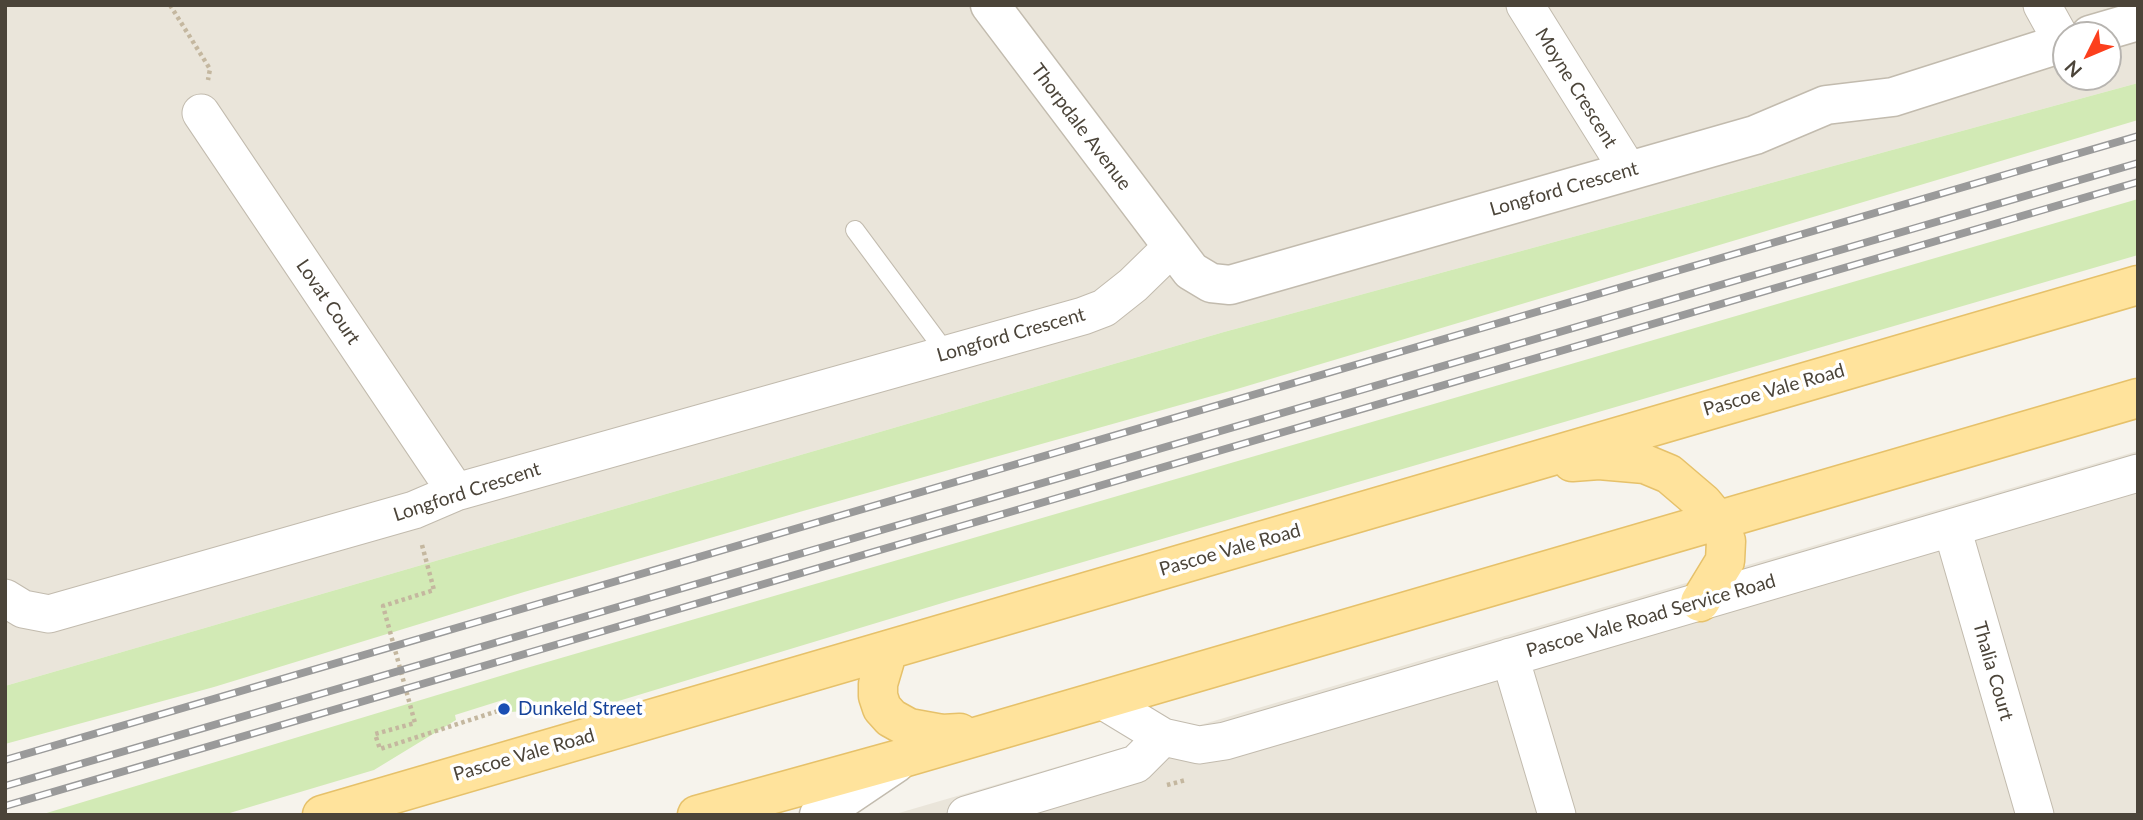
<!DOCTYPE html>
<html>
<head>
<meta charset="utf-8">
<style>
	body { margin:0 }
	#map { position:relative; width:2143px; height:820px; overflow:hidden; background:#f6f3ec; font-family:Lato,sans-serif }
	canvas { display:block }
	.frame { position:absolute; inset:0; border:7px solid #4b4439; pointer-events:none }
	.north { position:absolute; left:2052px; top:21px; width:70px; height:70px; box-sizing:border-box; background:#fff; border:2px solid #b7b4b0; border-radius:50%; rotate:227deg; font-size:19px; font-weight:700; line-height:28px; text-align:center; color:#4b4439 }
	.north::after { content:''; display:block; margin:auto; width:24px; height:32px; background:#fc3f1d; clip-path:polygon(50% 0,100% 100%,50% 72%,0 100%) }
</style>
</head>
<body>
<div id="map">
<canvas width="2143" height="820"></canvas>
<div class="frame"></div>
<div class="north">N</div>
</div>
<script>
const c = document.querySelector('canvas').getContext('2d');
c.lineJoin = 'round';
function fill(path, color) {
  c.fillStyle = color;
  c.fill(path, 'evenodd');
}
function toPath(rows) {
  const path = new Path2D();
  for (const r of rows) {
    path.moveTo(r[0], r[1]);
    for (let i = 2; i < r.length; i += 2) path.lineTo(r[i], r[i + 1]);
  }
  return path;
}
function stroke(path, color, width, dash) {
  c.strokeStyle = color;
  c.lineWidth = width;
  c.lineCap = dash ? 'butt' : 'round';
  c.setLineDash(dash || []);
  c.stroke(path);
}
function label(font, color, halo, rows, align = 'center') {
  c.font = font + ' Lato,sans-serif';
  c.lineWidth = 7;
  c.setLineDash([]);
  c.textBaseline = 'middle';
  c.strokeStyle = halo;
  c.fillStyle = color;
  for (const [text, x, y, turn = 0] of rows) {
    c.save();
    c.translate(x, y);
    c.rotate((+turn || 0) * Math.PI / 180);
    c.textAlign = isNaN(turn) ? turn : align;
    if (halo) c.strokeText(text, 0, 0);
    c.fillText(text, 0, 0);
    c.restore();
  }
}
const residential = toPath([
	[5,5,2138,5,2138,83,1224,332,5,686],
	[2066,35,2108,35,2108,77,2066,77],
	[2138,451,2138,815,892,815]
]);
const green = toPath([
	[2138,83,2138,120,1237,389,803,511,524,592,214,687,5,744,5,686,1224,332],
	[2138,199,2138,255,949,601,602,706,510,712,506,699,455,715,456,720,374,770,223,815,40,815,530,667]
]);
const path = toPath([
	[170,5,210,69,208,80],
	[422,545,434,590,383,606,415,723,375,734,380,749,504,709],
	[1167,785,1186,780]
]);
const service = toPath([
	[855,230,947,354]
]);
const minor = toPath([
	[1525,5,1628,170],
	[2042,5,2063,43],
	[201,113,456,492],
	[1952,528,2035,815],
	[5,598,23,609,49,614,414,510,456,492,1083,316,1104,308,1133,285,1172,247],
	[1510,657,1557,815],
	[1102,700,1163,737,1199,745,1225,741,2138,473],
	[966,815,1136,764,1163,737]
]);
const tertiary = toPath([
	[990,5,1191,271,1211,283,1230,285,1755,135,1826,105,1893,97,2066,42],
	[2090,35,2138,21],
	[819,815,896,763]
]);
const primary = toPath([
	[1572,462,1599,460,1645,464,1669,474,1703,503,1718,521,1726,541,1725,561,1700,602],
	[888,650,878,684,878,696,882,708,891,718,909,728,942,734,960,733],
	[322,815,2138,285],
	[697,815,903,758,2138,398]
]);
const rail = toPath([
	[5,760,2138,136],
	[5,786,2138,163],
	[5,806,2138,182]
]);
const markers = [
	[504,709,7,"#1a4fb4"]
];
const streetNames = [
	["Moyne Crescent",1576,88,58],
	["Thorpdale Avenue",1081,127,53],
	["Longford Crescent",1564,189,-16],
	["Lovat Court",328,302,56],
	["Longford Crescent",1011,335,-16],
	["Pascoe Vale Road",1774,390,-16],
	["Longford Crescent",467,492,-18],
	["Pascoe Vale Road",1230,550,-16],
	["Pascoe Vale Road Service Road",1651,616,-16],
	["Thalia Court",1993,671,74],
	["Pascoe Vale Road",524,755,-16]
];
const transitNames = [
	["Dunkeld Street",518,709]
];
fill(residential, '#eae5da');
fill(green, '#d2eab5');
stroke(service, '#c2bbae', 20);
stroke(minor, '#c2bbae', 39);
stroke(tertiary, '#c2bbae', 41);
stroke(primary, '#e6c16a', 41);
stroke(path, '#c4b79f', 4.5, [3.5, 3.5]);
stroke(service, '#fff', 18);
stroke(minor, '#fff', 37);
stroke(tertiary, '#fff', 38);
stroke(primary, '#ffe39c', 38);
stroke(rail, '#9a9a9a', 8);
stroke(rail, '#fff', 5, [16]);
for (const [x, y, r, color] of markers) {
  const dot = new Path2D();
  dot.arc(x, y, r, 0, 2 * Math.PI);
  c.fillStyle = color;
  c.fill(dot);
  stroke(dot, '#fff', 2.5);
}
label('19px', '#4b4439', '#fff', streetNames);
label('19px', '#164399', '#fff', transitNames, 'left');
</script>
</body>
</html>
